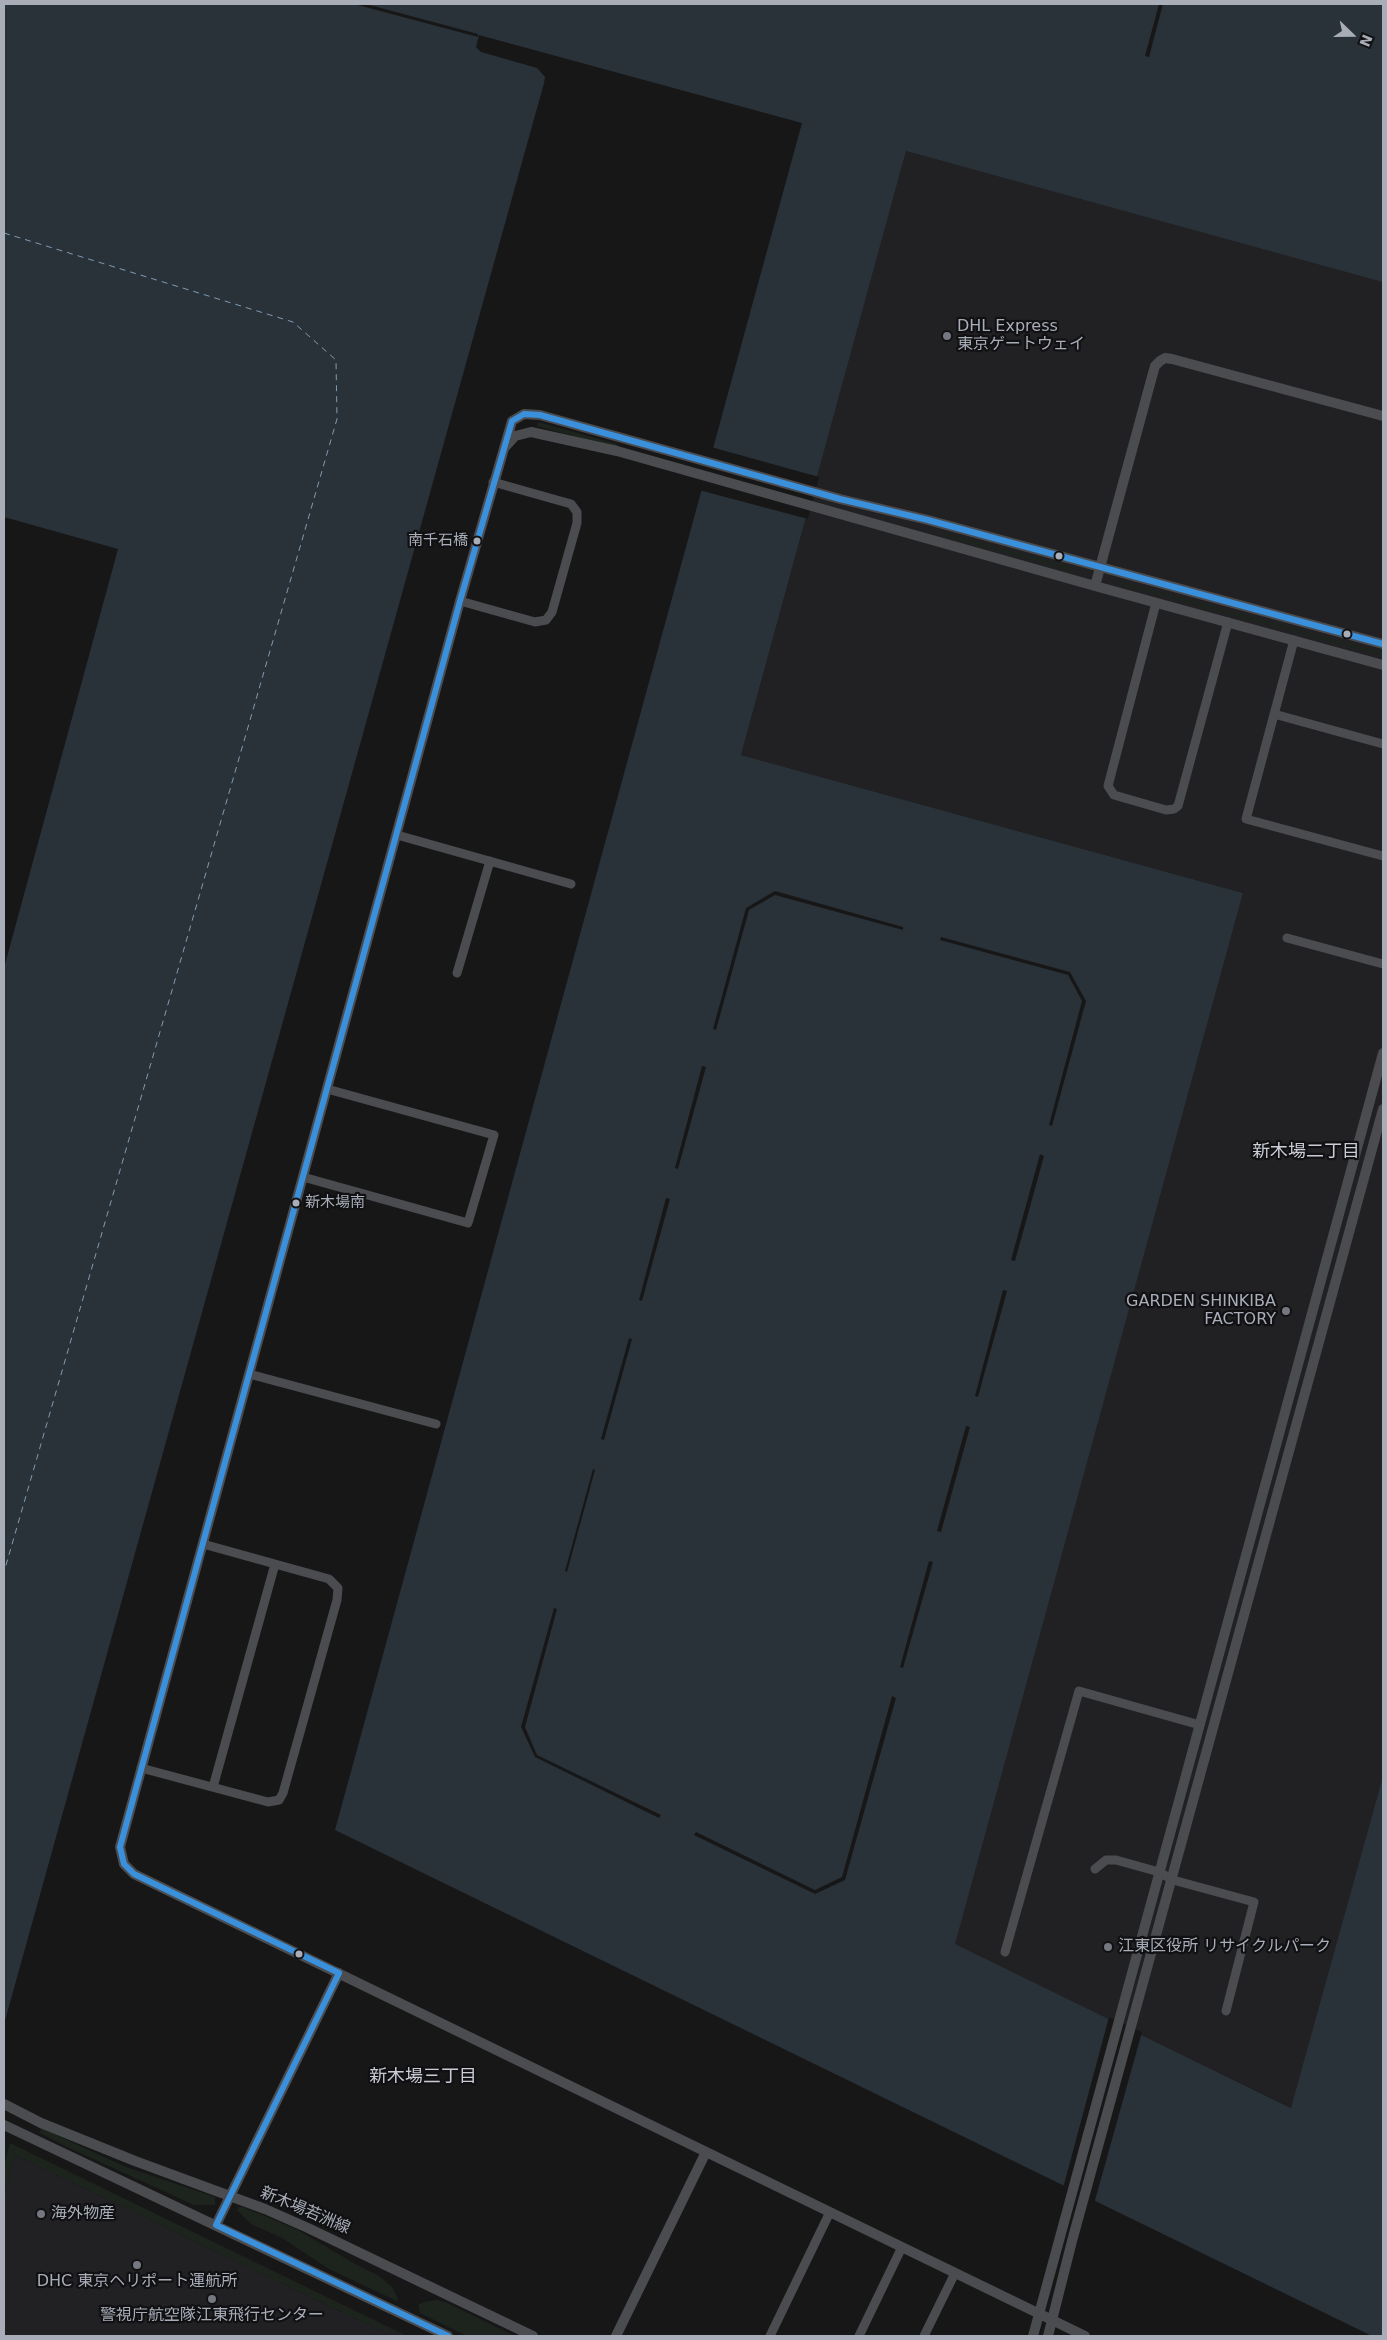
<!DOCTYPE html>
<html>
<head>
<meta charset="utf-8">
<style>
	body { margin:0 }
	#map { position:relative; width:1387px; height:2340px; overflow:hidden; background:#171717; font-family:"DejaVu Sans",sans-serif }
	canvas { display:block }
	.frame { position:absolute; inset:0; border:5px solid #a8adb8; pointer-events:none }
	.north { position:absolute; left:1327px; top:10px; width:50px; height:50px; -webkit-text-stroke:4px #111113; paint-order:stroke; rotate:112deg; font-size:14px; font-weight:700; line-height:20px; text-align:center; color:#a8adb8 }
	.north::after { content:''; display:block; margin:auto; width:18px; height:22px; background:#a8adb8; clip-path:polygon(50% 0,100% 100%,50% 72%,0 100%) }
</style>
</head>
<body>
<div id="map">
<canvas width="1387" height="2340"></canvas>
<div class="frame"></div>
<div class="north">N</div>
</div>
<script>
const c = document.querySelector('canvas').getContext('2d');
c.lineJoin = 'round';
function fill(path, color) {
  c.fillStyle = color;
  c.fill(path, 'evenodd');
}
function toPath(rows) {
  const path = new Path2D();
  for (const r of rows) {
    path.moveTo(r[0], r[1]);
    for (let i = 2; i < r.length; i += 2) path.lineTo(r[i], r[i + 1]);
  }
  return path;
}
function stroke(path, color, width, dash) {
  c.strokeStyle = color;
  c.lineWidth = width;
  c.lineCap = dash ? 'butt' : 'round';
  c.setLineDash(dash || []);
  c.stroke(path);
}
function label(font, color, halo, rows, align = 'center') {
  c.font = font + ' "DejaVu Sans","Noto Sans JP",sans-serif';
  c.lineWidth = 4.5;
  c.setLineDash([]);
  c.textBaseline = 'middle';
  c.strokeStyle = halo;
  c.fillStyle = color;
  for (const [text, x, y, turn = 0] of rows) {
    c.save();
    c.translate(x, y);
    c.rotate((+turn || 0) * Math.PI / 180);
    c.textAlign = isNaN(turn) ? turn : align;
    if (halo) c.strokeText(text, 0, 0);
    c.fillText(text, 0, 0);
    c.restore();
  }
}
const built = toPath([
	[906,151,1383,281,1383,1776,1292,2108,954,1944,1243,893,741,755],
	[15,2155,379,2330,381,2325,403,2336,4,2336,4,2195]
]);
const green = toPath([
	[538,422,617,444,616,448,537,426],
	[945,533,1073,568,1072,571,944,536],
	[1116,580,1383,653,1383,656,1115,583],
	[41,2128,126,2167,215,2197,215,2205,194,2205,65,2146,40,2133],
	[10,2143,407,2336,403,2336,382,2326,379,2330,15,2155,4,2195,4,2166],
	[239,2207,243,2207,298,2230,357,2265,379,2276,392,2287,398,2299,397,2301,329,2269,282,2238,251,2224,237,2210],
	[437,2300,445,2302,515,2336,467,2336,420,2313,418,2305,424,2302]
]);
const water = toPath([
	[4,4,1383,4,1383,282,906,151,741,755,1243,893,955,1944,1291,2108,1383,1776,1383,2336,1372,2336,335,1830,802,123,479,35,476,47,481,52,537,68,545,77,544,83,4,2024,4,968,118,549,4,517]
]);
const pier = toPath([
	[354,4,366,4,478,34,478,37],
	[1159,4,1163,4,1149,57,1145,56],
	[711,447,819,477,808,519,699,490],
	[775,891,903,927,903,930,775,895,749,910,716,1030,713,1029,746,908],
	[941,937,1070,972,1086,1001,1052,1126,1049,1125,1082,1001,1068,975,940,940],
	[702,1066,706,1067,678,1169,675,1168],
	[1040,1154,1044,1156,1015,1261,1011,1260],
	[666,1198,670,1199,642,1301,639,1300],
	[1003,1290,1007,1291,978,1397,975,1396],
	[629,1338,632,1339,604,1440,601,1439],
	[966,1426,970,1427,941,1532,937,1531],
	[593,1469,595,1470,567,1572,565,1571],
	[929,1561,933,1562,903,1668,900,1667],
	[554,1608,557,1609,525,1727,537,1755,661,1815,659,1818,535,1757,521,1727],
	[892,1696,896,1698,845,1880,815,1894,694,1835,696,1832,815,1890,842,1877],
	[1109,2017,1142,2032,1094,2204,1063,2188]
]);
const ferry = toPath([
	[4,233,293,322,336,360,337,419,4,1572]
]);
const minor = toPath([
	[460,601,535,622,546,620,552,612,577,523,577,512,571,504,493,482],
	[1156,603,1108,786,1114,795,1166,810,1174,809,1178,806,1228,622],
	[1294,640,1246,819,1383,856],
	[1274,714,1383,744],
	[397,835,571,884],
	[1287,938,1383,964],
	[457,973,490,861],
	[303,1177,468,1223,494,1135,327,1089],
	[249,1374,436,1424],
	[141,1768,268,1802,279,1800,283,1793,337,1600,338,1588,329,1579,203,1544],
	[213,1787,275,1564],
	[1095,1869,1106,1860,1116,1860,1159,1872,1173,1880,1254,1902,1226,2011],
	[1005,1952,1079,1691,1200,1725],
	[770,2336,830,2212],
	[859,2336,902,2247],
	[924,2336,955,2273]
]);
const tertiary = toPath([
	[504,448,515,436,531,432,617,451,1095,586,1383,665],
	[1095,586,1153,373,1155,366,1160,361,1165,358,1172,359,1383,416],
	[4,2104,41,2123,135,2161,265,2209,308,2228,533,2336],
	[4,2125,448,2336],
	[216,2225,339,1973],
	[616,2336,706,2152],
	[1033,2336,1383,1053],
	[1048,2336,1072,2241,1383,1109],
	[1085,2336,134,1874,124,1864,120,1847,460,601,512,421,524,414,540,415,840,499,928,520,1383,644]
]);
const bus1 = toPath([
	[339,1973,134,1874,124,1864,120,1847,460,601,512,421,524,414,540,415,840,499,928,520,1383,644],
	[216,2225,339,1973],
	[216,2225,448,2336]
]);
const markers = [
	[947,336,5,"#757880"],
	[477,541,4.5,"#a8adb8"],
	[1059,556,4.5,"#a8adb8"],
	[1347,634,4.5,"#a8adb8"],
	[296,1203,4.5,"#a8adb8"],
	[1286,1311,5,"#757880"],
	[1108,1947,5,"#757880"],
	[299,1954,4.5,"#a8adb8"],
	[41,2214,5,"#757880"],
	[137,2265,5,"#757880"],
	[212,2299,5,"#757880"]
];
const busNames = [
	["南千石橋",468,541],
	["新木場南",305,1203,"left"]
];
const poiNames = [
	["DHL Express",957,327],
	["東京ゲートウェイ",957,345],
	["GARDEN SHINKIBA",1276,1302,"right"],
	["FACTORY",1276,1320,"right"],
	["江東区役所 リサイクルパーク",1118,1947],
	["海外物産",51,2214],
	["DHC 東京ヘリポート運航所",137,2282,"center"],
	["警視庁航空隊江東飛行センター",212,2316,"center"]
];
const streetNames = [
	["新木場若洲線",305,2211,23]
];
const neighbourhoodNames = [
	["新木場二丁目",1306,1152],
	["新木場三丁目",423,2077]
];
fill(built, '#212123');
fill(green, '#1d241e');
fill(water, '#2a3239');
fill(pier, '#171717');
stroke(ferry, '#7f9bb3', 1, [6, 5]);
stroke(minor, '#4b4c50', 9);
stroke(tertiary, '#4b4c50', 10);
stroke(bus1, '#3a90db', 6);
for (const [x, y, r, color] of markers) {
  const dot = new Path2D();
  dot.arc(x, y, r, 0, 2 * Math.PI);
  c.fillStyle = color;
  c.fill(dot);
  stroke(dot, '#111113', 2);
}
label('15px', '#a8adb8', '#111113', busNames, 'right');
label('16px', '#a8adb8', '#111113', poiNames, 'left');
label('16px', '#a8adb8', '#111113', streetNames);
label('18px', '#c9ccd4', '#111113', neighbourhoodNames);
</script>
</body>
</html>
